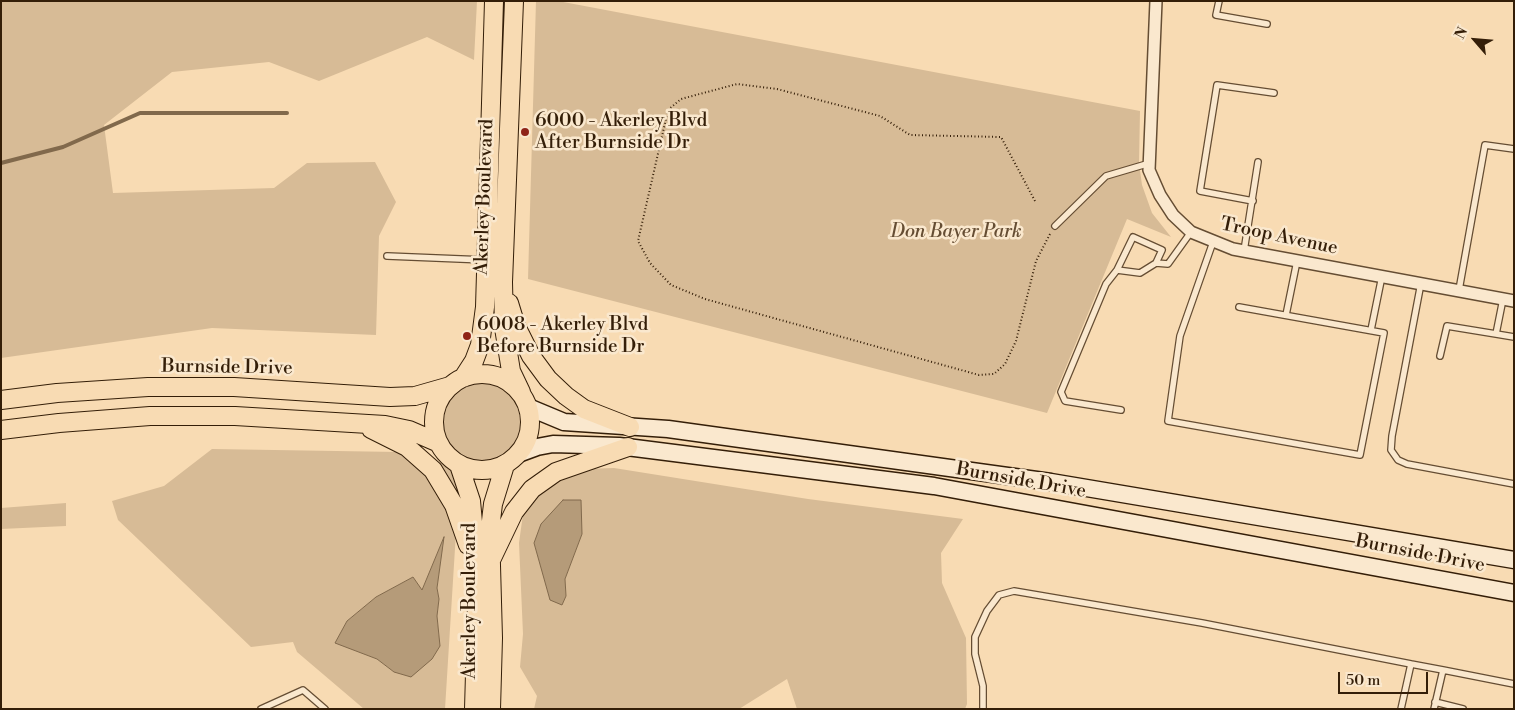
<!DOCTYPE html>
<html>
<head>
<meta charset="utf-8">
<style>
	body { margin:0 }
	#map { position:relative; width:1515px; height:710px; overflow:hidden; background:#f8dbb3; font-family:"Libre Bodoni",serif }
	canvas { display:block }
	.frame { position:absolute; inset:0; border:2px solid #341e08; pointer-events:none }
	.north { position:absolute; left:1450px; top:15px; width:50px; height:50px; -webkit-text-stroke:4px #fae8ce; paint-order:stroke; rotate:297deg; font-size:14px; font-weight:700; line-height:20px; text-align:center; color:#341e08 }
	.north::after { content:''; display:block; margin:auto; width:18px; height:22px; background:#341e08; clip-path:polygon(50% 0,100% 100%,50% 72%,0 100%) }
	.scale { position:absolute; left:1338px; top:672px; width:90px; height:22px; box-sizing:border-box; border:2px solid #341e08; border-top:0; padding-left:6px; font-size:15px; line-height:18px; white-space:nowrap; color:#341e08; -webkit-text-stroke:4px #fae8ce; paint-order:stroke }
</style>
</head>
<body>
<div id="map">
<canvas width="1515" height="710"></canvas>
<div class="frame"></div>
<div class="north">N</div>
<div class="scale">50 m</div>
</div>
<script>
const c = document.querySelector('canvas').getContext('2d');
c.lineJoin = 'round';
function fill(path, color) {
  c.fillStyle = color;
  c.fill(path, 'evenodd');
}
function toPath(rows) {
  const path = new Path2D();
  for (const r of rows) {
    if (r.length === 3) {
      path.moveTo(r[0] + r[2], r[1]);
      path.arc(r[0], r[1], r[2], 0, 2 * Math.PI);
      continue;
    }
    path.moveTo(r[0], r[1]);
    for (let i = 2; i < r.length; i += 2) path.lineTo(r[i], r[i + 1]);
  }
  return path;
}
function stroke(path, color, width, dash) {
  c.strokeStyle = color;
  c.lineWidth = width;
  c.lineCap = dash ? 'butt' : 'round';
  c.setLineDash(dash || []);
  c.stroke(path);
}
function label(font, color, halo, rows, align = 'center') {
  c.font = font + ' "Libre Bodoni",serif';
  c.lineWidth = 5;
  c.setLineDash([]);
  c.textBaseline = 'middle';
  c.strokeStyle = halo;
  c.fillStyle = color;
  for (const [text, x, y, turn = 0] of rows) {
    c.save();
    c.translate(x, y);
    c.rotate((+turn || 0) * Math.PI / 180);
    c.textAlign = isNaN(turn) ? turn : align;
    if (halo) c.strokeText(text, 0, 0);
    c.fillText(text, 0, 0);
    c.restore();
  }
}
const green = toPath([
	[1,1,477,1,474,60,427,37,319,81,269,62,172,72,104,125,113,193,274,188,307,163,375,162,396,202,379,236,376,335,212,328,1,358],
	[536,1,558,1,1140,111,1139,163,1142,185,1152,213,1171,237,1127,219,1047,413,528,279],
	[478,422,42],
	[212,449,398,452,460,468,445,709,364,709,297,652,293,642,251,647,118,520,112,501,164,486],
	[443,540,437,588,439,599,437,616,440,646,431,659,394,672,377,659,336,642,347,621,376,597,413,577,422,591],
	[614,468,808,499,963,519,941,553,942,583,966,638,967,704,965,709,797,709,787,679,739,709,534,709,537,696,520,667,523,634,519,543,526,492,554,470],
	[582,534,565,579,566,596,562,605,541,566,534,543],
	[66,503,66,526,1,529,1,508]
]);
const water = toPath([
	[563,500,581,500,582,534,565,579,566,596,562,605,550,600,534,543,541,524,563,500],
	[444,537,437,588,439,599,437,616,440,646,432,659,411,677,394,672,377,659,335,643,347,621,376,597,413,577,422,590,444,537]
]);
const stream = toPath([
	[1,163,63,147,140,113,287,113]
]);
const path = toPath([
	[1035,201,1001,137,910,135,880,116,777,89,737,84,681,99,668,110,638,241,650,263,671,285,705,299,979,375,994,374,1005,364,1016,341,1036,261,1051,232]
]);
const lane = toPath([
	[1219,1,1216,15,1267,24],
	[1253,201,1200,191,1217,85,1274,93],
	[1055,226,1106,176,1150,163],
	[1213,242,1180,336,1168,421,1360,455,1384,333,1239,307],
	[1244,251,1258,162],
	[387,256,485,260],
	[1117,270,1133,237,1162,250,1156,263],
	[1421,283,1392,436,1391,450,1398,460,1407,464,1514,484],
	[1459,290,1485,145,1514,149],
	[1503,299,1496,334,1514,337],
	[1286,315,1297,261],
	[1371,330,1382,276],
	[1440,356,1447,326,1496,334],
	[1121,410,1065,401,1061,392,1106,284,1117,270,1140,273,1156,263,1168,264,1191,232],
	[1435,702,1463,709],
	[261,709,303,690,325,709],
	[983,709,983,686,975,654,975,637,987,611,999,595,1014,591,1202,623,1411,664],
	[1401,709,1411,664,1443,670],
	[1434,709,1443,670,1514,684]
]);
const street = toPath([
	[1156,1,1149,170,1160,195,1173,215,1191,232,1233,249,1514,301]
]);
const secondary = toPath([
	[528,407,564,422,668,429,1051,482,1514,560],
	[518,454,537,447,553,444,619,446,934,486,1514,593]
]);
const primary = toPath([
	[514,1,503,282,504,328,511,371,521,392],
	[509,303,516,326,531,356,548,379,566,396,584,409,630,427],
	[482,422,48],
	[463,378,474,361,480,345,485,307,494,1],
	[1,400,57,393,148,387,234,387,390,397,415,396,450,386],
	[371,429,407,447,433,470,454,505,468,545],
	[1,430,59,423,150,416,235,416,385,425,409,430,439,443],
	[459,465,471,501,474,533,477,602,474,709],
	[492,558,514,512,532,489,556,472,628,447],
	[491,709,493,638,490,529,493,504,505,465]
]);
const markers = [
	[525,132,5,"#8f2418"],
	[467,336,5,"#8f2418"]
];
const poiNames = [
	["6000 - Akerley Blvd",535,121],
	["After Burnside Dr",535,143],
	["6008 - Akerley Blvd",477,325],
	["Before Burnside Dr",477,347]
];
const streetNames = [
	["Akerley Boulevard",485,197,-88],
	["Troop Avenue",1279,237,12],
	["Burnside Drive",227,368,1],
	["Burnside Drive",1021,481,10],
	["Burnside Drive",1420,554,11],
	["Akerley Boulevard",470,601,-90]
];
const parkNames = [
	["Don Bayer Park",956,232]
];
fill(green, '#d7bb96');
fill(water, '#b59b79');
stroke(water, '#81694c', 1);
stroke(stream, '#81694c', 4);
stroke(lane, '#654d33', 8);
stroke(street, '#654d33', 14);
stroke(secondary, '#341e08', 19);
stroke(primary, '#341e08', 20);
stroke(path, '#341e08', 2, [1, 2.5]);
stroke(lane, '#fae8ce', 5.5);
stroke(street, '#fae8ce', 11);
stroke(secondary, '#fae8ce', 16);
stroke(primary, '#f8dbb3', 18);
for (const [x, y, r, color] of markers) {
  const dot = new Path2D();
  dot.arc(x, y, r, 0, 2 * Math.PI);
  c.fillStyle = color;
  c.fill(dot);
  stroke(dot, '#fae8ce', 2);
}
label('19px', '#341e08', '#fae8ce', poiNames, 'left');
label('19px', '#341e08', '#fae8ce', streetNames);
label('italic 19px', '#654d33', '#fae8ce', parkNames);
</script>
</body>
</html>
